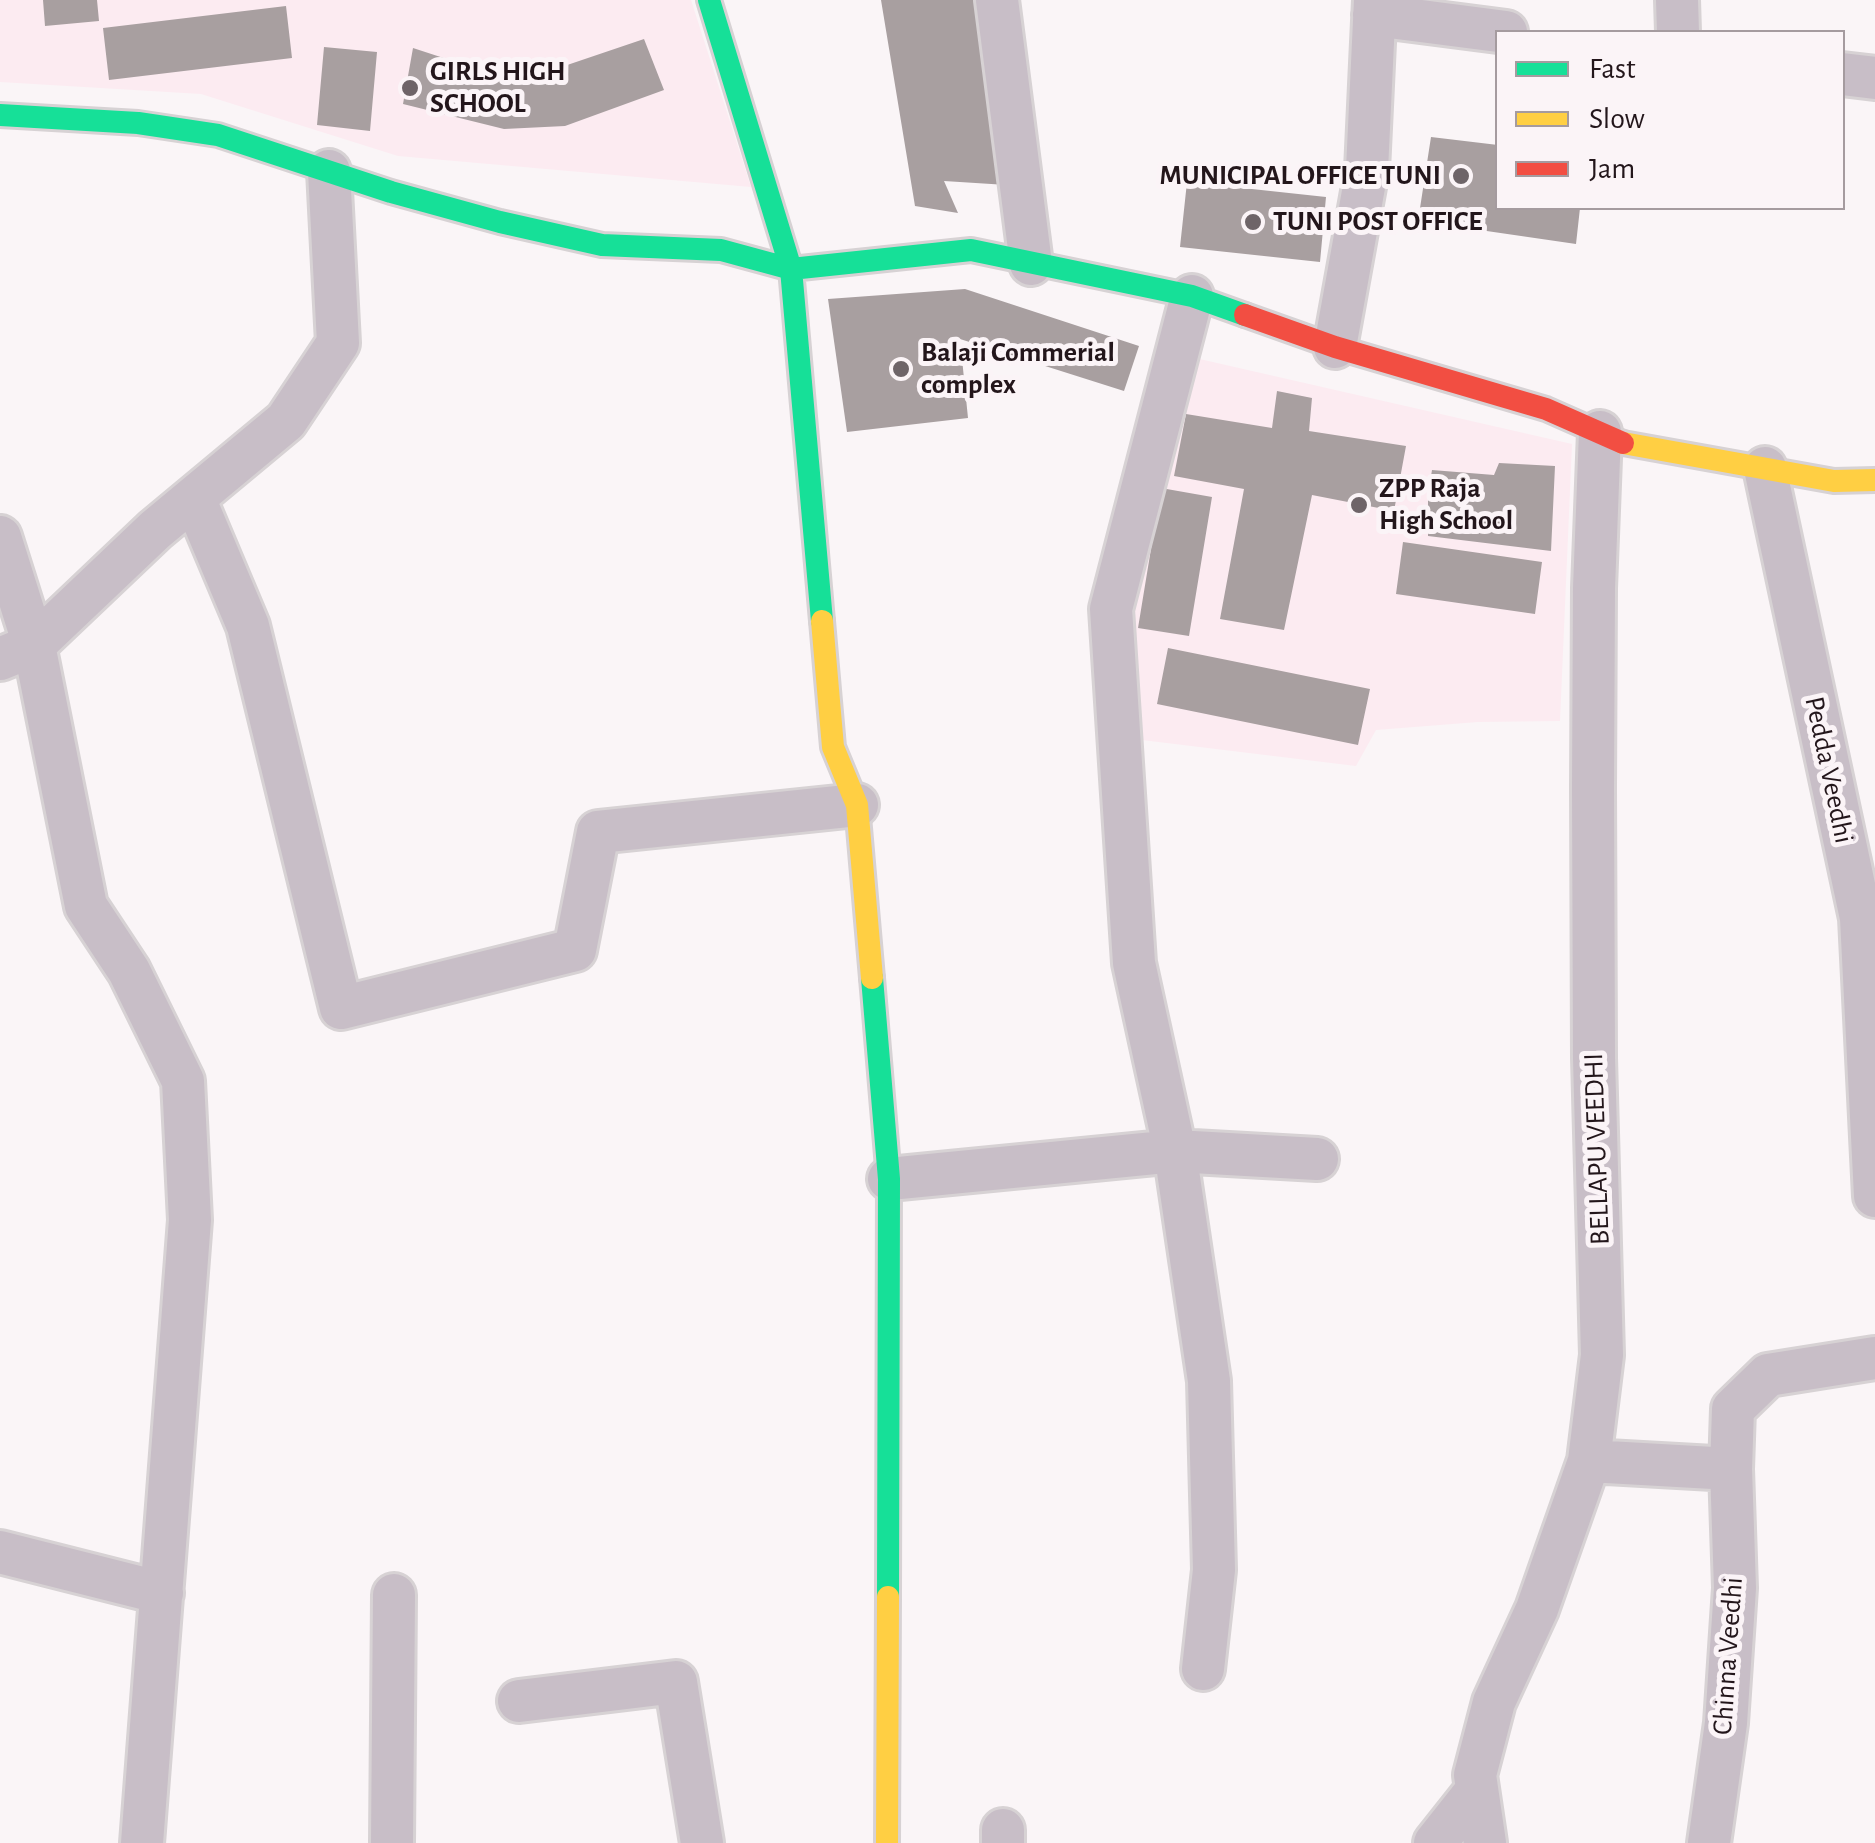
<!DOCTYPE html>
<html>
<head>
<meta charset="utf-8">
<style>
	body { margin:0 }
	#map { position:relative; width:1875px; height:1843px; overflow:hidden; background:#faf5f7; font-family:"Alegreya Sans",sans-serif }
	canvas { display:block }
	.legend { position:absolute; left:1495px; top:30px; width:350px; height:180px; box-sizing:border-box; background:#fbf4f7; border:2px solid #a59b9f; margin:0; padding:12px 18px; list-style:none; font-size:30px; color:#23161b }
	.legend li { display:flex; align-items:center; gap:20px; height:50px }
	.legend b { width:50px; border:2px solid #a59b9f }
</style>
</head>
<body>
<div id="map">
<canvas width="1875" height="1843"></canvas>
<ul class="legend">
<li><b style="height:12px;background:#16e098"></b>Fast</li>
<li><b style="height:12px;background:#ffcf43"></b>Slow</li>
<li><b style="height:12px;background:#f24e42"></b>Jam</li>
</ul>
</div>
<script>
const c = document.querySelector('canvas').getContext('2d');
c.lineJoin = 'round';
function fill(path, color) {
  c.fillStyle = color;
  c.fill(path, 'evenodd');
}
function toPath(rows) {
  const path = new Path2D();
  for (const r of rows) {
    path.moveTo(r[0], r[1]);
    for (let i = 2; i < r.length; i += 2) path.lineTo(r[i], r[i + 1]);
  }
  return path;
}
function stroke(path, color, width, dash) {
  c.strokeStyle = color;
  c.lineWidth = width;
  c.lineCap = dash ? 'butt' : 'round';
  c.setLineDash(dash || []);
  c.stroke(path);
}
function label(font, color, halo, rows, align = 'center') {
  c.font = font + ' "Alegreya Sans",sans-serif';
  c.lineWidth = 10;
  c.setLineDash([]);
  c.textBaseline = 'middle';
  c.strokeStyle = halo;
  c.fillStyle = color;
  for (const [text, x, y, turn = 0] of rows) {
    c.save();
    c.translate(x, y);
    c.rotate((+turn || 0) * Math.PI / 180);
    c.textAlign = isNaN(turn) ? turn : align;
    if (halo) c.strokeText(text, 0, 0);
    c.fillText(text, 0, 0);
    c.restore();
  }
}
const built = toPath([
	[0,0,691,0,751,187,398,156,201,94,0,82],
	[1182,355,1572,444,1560,721,1478,722,1376,730,1356,766,1117,737,1135,566]
]);
const building = toPath([
	[43,0,97,0,99,21,45,26],
	[881,0,979,0,1007,185,944,181,958,213,915,206],
	[286,6,292,58,109,80,103,28],
	[644,39,664,90,565,126,504,129,403,104,413,48,517,82],
	[324,47,377,52,370,131,317,125],
	[1431,137,1498,145,1498,208,1580,208,1576,244,1418,221],
	[1187,182,1326,197,1320,262,1180,247],
	[965,289,1139,346,1124,391,960,339,968,418,847,432,828,299],
	[1277,391,1312,398,1309,431,1406,446,1394,511,1312,495,1284,630,1220,619,1244,489,1174,476,1186,414,1272,428],
	[1499,463,1555,466,1551,551,1428,536,1428,494,1432,470,1494,475],
	[1161,488,1212,497,1189,636,1138,628],
	[1403,542,1542,562,1535,614,1396,594],
	[1168,648,1370,689,1358,745,1157,704]
]);
const street = toPath([
	[997,0,1031,264],
	[1677,0,1678,32],
	[1374,15,1506,32],
	[1842,74,1875,78],
	[1192,296,1111,609,1134,963,1175,1151,1317,1159],
	[1335,347,1367,170,1375,0],
	[1765,468,1861,918,1875,1196],
	[194,498,248,626,341,1008,575,950,598,832,857,805],
	[0,537,34,645,86,906,129,971,183,1081,190,1220,142,1843],
	[0,659,34,645,155,530,286,421,338,343,329,171],
	[889,1179,1175,1151,1209,1381,1214,1570,1203,1669],
	[1589,1461,1731,1469],
	[0,1552,162,1593],
	[519,1701,676,1682,702,1843],
	[392,1843,394,1595],
	[1003,1843,1003,1830],
	[1435,1843,1477,1790],
	[1485,1843,1475,1775,1494,1702,1537,1609,1589,1461,1602,1355,1594,1058,1593,788,1594,588,1600,432],
	[1709,1843,1726,1723,1735,1588,1731,1469,1733,1409,1768,1375,1875,1358]
]);
const fast = toPath([
	[709,0,791,269,822,621],
	[0,115,138,123,218,135,391,192,500,222,602,245,721,250,791,269,971,250,1192,296,1245,315],
	[872,978,889,1179,888,1597]
]);
const slow = toPath([
	[1623,443,1834,481,1875,480],
	[822,621,833,747,857,805,872,978],
	[887,1843,888,1597]
]);
const jam = toPath([
	[1245,315,1335,347,1546,409,1623,443]
]);
const markers = [
	[410,88,10,"#6e6468"],
	[1461,176,10,"#6e6468"],
	[1253,222,10,"#6e6468"],
	[901,369,10,"#6e6468"],
	[1359,505,10,"#6e6468"]
];
const poiNames = [
	["GIRLS HIGH",430,72],
	["SCHOOL",430,104],
	["MUNICIPAL OFFICE TUNI",1441,176,"right"],
	["TUNI POST OFFICE",1273,222],
	["Balaji Commerial",921,353],
	["complex",921,385],
	["ZPP Raja",1379,489],
	["High School",1379,521]
];
const streetNames = [
	["Pedda Veedhi",1829,770,78],
	["BELLAPU VEEDHI",1597,1149,-92],
	["Chinna Veedhi",1728,1656,-86]
];
fill(built, '#fcebf1');
fill(building, '#a89fa0');
stroke(street, '#d7d2d4', 48);
stroke(fast, '#d7d2d4', 28);
stroke(slow, '#d7d2d4', 28);
stroke(jam, '#d7d2d4', 28);
stroke(street, '#c8bec7', 42);
stroke(fast, '#16e098', 22);
stroke(slow, '#ffcf43', 22);
stroke(jam, '#f24e42', 22);
for (const [x, y, r, color] of markers) {
  const dot = new Path2D();
  dot.arc(x, y, r, 0, 2 * Math.PI);
  c.fillStyle = color;
  c.fill(dot);
  stroke(dot, '#fbf4f7', 4);
}
label('bold 28px', '#23161b', '#fbf4f7', poiNames, 'left');
label('28px', '#23161b', '#fbf4f7', streetNames);
</script>
</body>
</html>
